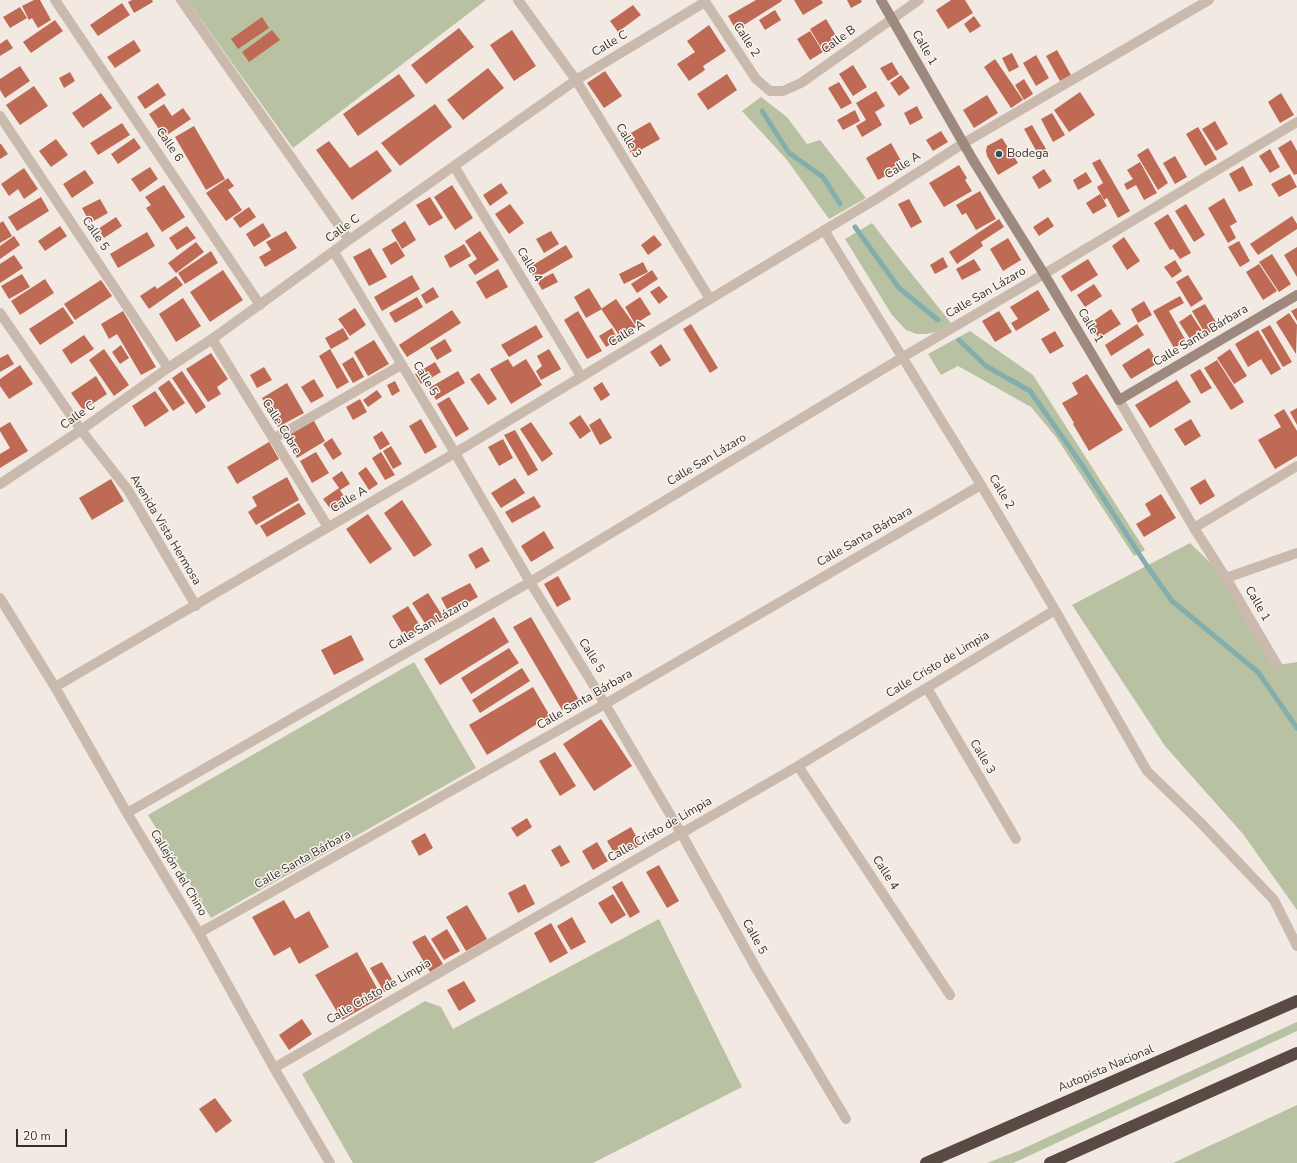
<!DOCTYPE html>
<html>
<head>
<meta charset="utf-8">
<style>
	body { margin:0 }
	#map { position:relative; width:1297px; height:1163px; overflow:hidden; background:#f2eae2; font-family:"Nunito Sans",sans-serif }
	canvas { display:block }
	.scale { position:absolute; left:16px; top:1129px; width:51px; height:18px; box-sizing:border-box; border:2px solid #39302c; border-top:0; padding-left:5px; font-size:12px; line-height:14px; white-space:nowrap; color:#39302c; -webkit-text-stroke:3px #faf4ee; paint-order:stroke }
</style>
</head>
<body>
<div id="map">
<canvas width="1297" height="1163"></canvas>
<div class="scale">20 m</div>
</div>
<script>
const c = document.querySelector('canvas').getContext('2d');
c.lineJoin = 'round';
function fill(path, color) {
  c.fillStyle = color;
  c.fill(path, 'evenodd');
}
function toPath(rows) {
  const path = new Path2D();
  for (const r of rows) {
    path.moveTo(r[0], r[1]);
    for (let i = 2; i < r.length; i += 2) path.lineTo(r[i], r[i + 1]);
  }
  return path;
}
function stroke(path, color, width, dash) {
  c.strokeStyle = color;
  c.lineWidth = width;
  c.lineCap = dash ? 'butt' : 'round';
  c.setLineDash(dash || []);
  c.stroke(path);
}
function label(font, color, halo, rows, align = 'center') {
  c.font = font + ' "Nunito Sans",sans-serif';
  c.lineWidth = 3;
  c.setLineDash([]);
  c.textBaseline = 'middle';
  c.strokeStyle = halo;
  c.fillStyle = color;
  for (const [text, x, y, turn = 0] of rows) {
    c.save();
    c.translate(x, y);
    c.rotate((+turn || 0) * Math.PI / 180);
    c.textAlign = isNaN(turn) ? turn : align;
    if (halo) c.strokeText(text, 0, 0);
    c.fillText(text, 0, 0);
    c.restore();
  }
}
const green = toPath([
	[187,0,486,0,293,148],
	[761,97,787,117,807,144,820,140,866,198,829,219,787,160,742,111],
	[872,223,899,258,951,323,937,332,926,334,917,334,906,330,892,315,845,239],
	[970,331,1033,375,1145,550,1134,556,1056,437,1031,407,958,366,941,375,928,354],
	[1190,543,1226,578,1277,665,1297,662,1297,910,1243,834,1165,746,1072,605],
	[414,662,476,768,211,918,148,815],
	[659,919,742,1087,593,1163,353,1163,302,1074,425,1001,441,1007,453,1029],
	[1297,1022,1297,1031,1022,1159,1013,1163,987,1163,1018,1151],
	[1297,1105,1297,1163,1173,1163]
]);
const stream = toPath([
	[762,111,789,153,823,177,840,204],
	[855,227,899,288,938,320],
	[959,340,986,366,1030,391,1082,465,1147,566,1172,601,1258,672,1297,728]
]);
const building = toPath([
	[34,0,40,0,51,20,38,28,32,18,29,20,22,6],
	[132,0,152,0,153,2,134,13,128,2],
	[756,0,781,0,782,1,736,30,728,16],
	[794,0,821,0,823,3,803,15],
	[847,0,861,0,862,2,851,8],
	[951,0,965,0,973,13,948,29,936,10],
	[122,3,130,15,98,36,90,25],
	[633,5,641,15,618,32,610,21],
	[20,7,27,18,10,28,3,17],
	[775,10,781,20,765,30,759,20],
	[974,16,981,26,970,33,964,24],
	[262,17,269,28,238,49,231,39],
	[826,19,841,44,825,54,810,29],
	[55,20,63,31,31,53,23,42],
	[709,25,726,51,703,66,705,70,689,81,677,64,695,52,687,41],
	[459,28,474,47,426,84,411,65],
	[272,30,280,40,249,62,242,52],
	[512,30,536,66,514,81,490,45],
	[810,31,823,52,810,60,797,39],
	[7,39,13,48,0,56,0,44],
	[134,40,141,51,115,68,107,57],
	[1057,50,1071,75,1060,81,1046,56],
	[1012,53,1019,67,1009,72,1002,58],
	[1036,55,1049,78,1036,86,1023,63],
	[995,59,1023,100,1011,108,984,67],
	[892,62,899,74,888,81,880,68],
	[853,65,867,87,853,96,839,74],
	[20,66,30,81,5,98,0,90,0,79],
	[488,68,504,88,463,120,447,100],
	[605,71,622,96,604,108,587,83],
	[70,72,75,81,64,88,59,78],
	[399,74,415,96,358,136,343,114],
	[727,74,737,90,708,110,697,94],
	[901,75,910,88,899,96,890,83],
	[1024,79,1033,94,1024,100,1015,85],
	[839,82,852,103,841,109,828,88],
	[158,83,166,95,145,109,137,97],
	[34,86,48,106,20,125,6,105],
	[876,91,885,106,875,112,882,125,862,137,856,126,866,120,856,103],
	[1080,92,1095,115,1069,132,1054,110],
	[101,93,112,108,83,128,72,113],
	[1281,93,1294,115,1280,123,1268,102],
	[987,95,998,113,974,128,963,110],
	[164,104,172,116,183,108,191,119,164,137,149,114],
	[435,104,452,127,400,166,381,143],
	[917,106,923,118,910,125,904,113],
	[855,110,860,121,843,130,837,120],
	[1052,113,1065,135,1053,142,1041,119],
	[1215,121,1228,144,1216,151,1202,129],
	[650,122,660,139,632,155,622,138],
	[122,123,130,135,98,155,90,143],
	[1032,125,1046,149,1038,154,1024,129],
	[194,126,225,179,206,190,175,137],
	[1198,127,1217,159,1205,166,1186,134],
	[941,131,948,142,933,151,926,140],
	[134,138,141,148,118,164,111,154],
	[1002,138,1018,163,998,175,987,156,986,151,987,146],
	[56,139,68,155,51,167,39,151],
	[1291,140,1297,151,1297,174,1294,175,1278,148],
	[329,141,350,168,377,150,392,171,352,200,316,150],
	[891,143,904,166,878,180,866,158],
	[0,144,1,144,8,154,0,159],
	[1148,148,1168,183,1158,190,1137,155],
	[1270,149,1280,167,1270,173,1259,156],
	[1175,156,1187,177,1175,184,1163,163],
	[1100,159,1130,211,1118,218,1107,198,1104,200,1097,187,1103,183,1092,163],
	[1140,162,1157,193,1144,200,1136,185,1127,190,1124,184,1133,179,1127,170],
	[959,165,967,178,965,180,972,191,944,207,929,183],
	[1243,166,1253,185,1239,192,1229,174],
	[150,167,158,179,140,192,131,179],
	[24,168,38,189,24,199,18,189,9,196,1,184],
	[1044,169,1052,181,1039,189,1032,177],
	[85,170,94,183,72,198,63,184],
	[1086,172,1092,182,1078,190,1073,180],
	[1290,174,1297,187,1279,197,1271,184],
	[228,178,234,186,228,190,242,210,226,221,206,193],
	[501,183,508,193,490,206,483,195],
	[164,185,185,217,162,232,146,208,151,205,145,197],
	[452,185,473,218,455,230,434,197],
	[980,191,996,219,976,230,966,213,962,215,956,205],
	[1100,194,1107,206,1093,214,1086,203],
	[41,197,49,211,17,231,8,217],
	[430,197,443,218,429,226,416,205],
	[1224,198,1237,222,1230,226,1236,238,1228,243,1208,208],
	[100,199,108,213,90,223,82,208],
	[909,199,922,222,911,228,898,204],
	[510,204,524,223,509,234,495,214],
	[1186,204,1205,235,1194,242,1175,211],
	[249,207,256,217,240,228,233,218],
	[1168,214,1191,253,1180,259,1173,249,1170,250,1154,223],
	[1292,216,1297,224,1297,229,1258,255,1250,244],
	[116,217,122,226,104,238,98,229],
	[1048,217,1054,226,1039,236,1033,227],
	[999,219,1004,227,981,242,983,246,957,264,949,252],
	[3,221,12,236,0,243,0,223],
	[405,221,416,240,402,249,391,230],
	[263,223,271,236,254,247,246,234],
	[60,226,67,236,45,251,38,241],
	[187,226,196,238,177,250,169,238],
	[286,231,297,248,265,267,259,257,271,250,266,242],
	[480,231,499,260,475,275,468,265,477,259,465,241],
	[551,231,559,244,544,253,536,239],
	[147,232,155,246,118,268,110,254],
	[654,235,662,245,648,255,641,245],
	[14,236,20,245,0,259,0,246],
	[1124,237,1140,261,1127,270,1112,246],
	[1008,238,1021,260,1003,271,990,249],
	[396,241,405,256,391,265,382,249],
	[1239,241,1250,261,1240,267,1228,247],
	[196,242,204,252,176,273,168,263],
	[464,244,471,256,450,268,444,256],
	[566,245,573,257,535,279,528,268],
	[1297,247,1297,277,1284,255],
	[370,248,387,277,369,286,353,257],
	[211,251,218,263,185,284,178,273],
	[1272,254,1291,284,1279,292,1259,262],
	[14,255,23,268,0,283,0,264],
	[943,257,948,267,935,274,930,265],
	[974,259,981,270,962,280,956,269],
	[1088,259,1098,275,1071,292,1061,276],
	[1175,260,1182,271,1172,278,1164,267],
	[643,262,648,272,624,284,619,274],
	[1259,264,1277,291,1263,300,1246,272],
	[498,269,508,287,486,299,476,282],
	[223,270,243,300,210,322,190,292],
	[652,270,658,279,637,293,631,284],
	[553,273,558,282,542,290,537,281],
	[22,274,30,287,9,299,1,286],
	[412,275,420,289,382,311,374,297],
	[1188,275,1203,299,1191,307,1176,282],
	[176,276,183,285,149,309,140,296,155,286,157,289],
	[45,279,54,293,20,315,11,301],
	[101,280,112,296,75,320,64,304],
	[1094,284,1102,296,1085,307,1077,295],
	[659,286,668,297,659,304,650,292],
	[433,287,439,297,426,304,421,295],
	[589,288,602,309,586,318,574,297],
	[1038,290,1050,310,1016,331,1011,323,1018,319,1010,307],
	[1180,296,1184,303,1169,311,1186,341,1174,348,1153,311],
	[417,297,423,307,395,323,389,313],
	[640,297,651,314,635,324,625,307],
	[183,298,201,326,176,342,159,314],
	[616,299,636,327,621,338,601,309],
	[1144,301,1152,315,1138,323,1131,309],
	[1205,304,1219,327,1206,335,1192,311],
	[63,307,74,323,40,345,29,329],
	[355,308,366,325,350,336,338,319],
	[1297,308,1297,321,1291,311],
	[1111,309,1121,324,1099,338,1089,324],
	[452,310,461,323,407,357,399,345],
	[123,311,156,367,141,375,117,334,109,339,101,324],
	[578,311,602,351,587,359,564,320],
	[999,311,1012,332,995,342,982,321],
	[1289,313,1297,325,1296,354,1276,322],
	[1191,314,1204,334,1192,342,1179,322],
	[691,324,718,368,710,373,683,329],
	[1137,324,1144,335,1111,356,1105,345],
	[536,325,543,337,509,357,501,345],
	[1270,325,1292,362,1283,367,1261,330],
	[343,328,349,339,331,349,325,338],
	[612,328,618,340,606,347,599,336],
	[1258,330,1281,369,1271,375,1261,359,1248,367,1235,344],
	[1055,331,1064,346,1050,354,1041,339],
	[84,335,94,349,71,364,62,350],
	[445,339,452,351,437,360,430,348],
	[374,340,389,364,368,376,354,352],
	[661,344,671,360,660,367,650,352],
	[121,345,129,358,120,364,112,352],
	[1149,348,1158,363,1131,379,1122,365],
	[104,349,129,385,114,396,89,360],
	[330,349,349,382,337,389,319,356],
	[549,349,561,369,541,380,536,371,542,366,537,356],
	[1230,349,1247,376,1234,384,1217,358],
	[211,353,228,379,217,387,221,394,208,402,186,369],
	[8,354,14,364,0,372,0,358],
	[353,357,364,377,353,383,342,364],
	[508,359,513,367,526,359,542,385,511,404,490,369],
	[1217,360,1244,402,1231,410,1204,368],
	[435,362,441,372,421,384,415,374],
	[20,365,33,384,9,399,0,386,0,379],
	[264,367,272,380,257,388,250,375],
	[1200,369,1212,388,1201,394,1190,375],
	[182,371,206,407,196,414,172,378],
	[458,371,465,383,436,400,429,388],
	[479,373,497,399,488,405,470,379],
	[1087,374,1123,430,1089,451,1073,424,1074,423,1062,403,1078,394,1072,383],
	[96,376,107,394,83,410,71,393],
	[314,379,324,396,311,403,301,387],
	[169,380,185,403,173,411,158,388],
	[1177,380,1191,402,1150,428,1135,405],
	[395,381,400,391,392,396,387,385],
	[602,382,610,395,601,401,593,388],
	[287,383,304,413,278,427,262,398],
	[377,390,382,397,368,407,363,400],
	[155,391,169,411,145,427,132,406],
	[449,397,469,429,456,437,437,404],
	[360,399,367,412,353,420,346,407],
	[1297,408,1297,425,1290,412],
	[1284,409,1297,431,1297,456,1275,469,1258,440,1281,427,1274,415],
	[580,415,591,431,580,439,569,423],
	[600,418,612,438,600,445,589,425],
	[313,419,325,441,297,458,284,436],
	[421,419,437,447,425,454,409,426],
	[1191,419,1201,436,1185,446,1174,429],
	[10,422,28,451,0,468,0,454,10,448,0,431,0,428],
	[531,422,553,454,542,462,520,429],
	[515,430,538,470,528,476,504,435],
	[382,431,390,444,380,450,373,437],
	[332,438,342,454,333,460,323,444],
	[503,439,513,458,499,466,488,447],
	[269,442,279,459,237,484,227,467],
	[391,446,402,464,393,469,383,451],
	[316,452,329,473,312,483,300,461],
	[381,452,395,475,385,480,372,458],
	[366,467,378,484,369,490,358,473],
	[342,471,350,484,340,490,347,501,332,511,323,499,339,488,332,478],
	[287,477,299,500,256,525,248,512,257,506,252,497],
	[515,478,525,493,501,508,491,493],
	[111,479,124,501,92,520,79,498],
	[1205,479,1215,496,1200,505,1190,488],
	[1161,494,1176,518,1144,537,1136,524,1151,515,1145,504],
	[534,496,541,507,512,523,505,512],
	[402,500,432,545,414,557,384,513],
	[299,503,306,514,267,537,260,526],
	[368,514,392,549,370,564,346,529],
	[544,531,554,548,531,562,521,546],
	[482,547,490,561,476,569,468,555],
	[558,576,571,599,557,607,544,584],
	[470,583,478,597,449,613,441,598],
	[428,593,444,618,428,628,412,603],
	[408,606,422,629,406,639,392,616],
	[494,617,509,642,440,685,424,659],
	[531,617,579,700,562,710,513,627],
	[351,635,364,660,334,675,321,650],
	[509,648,519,663,471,694,461,678],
	[522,668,530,681,480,713,472,700],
	[533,687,550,716,487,755,469,725],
	[601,719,632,766,594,791,563,744],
	[555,752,576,786,560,796,539,761],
	[527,818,532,827,517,837,511,828],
	[631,827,641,845,617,858,607,841],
	[425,833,433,848,419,856,411,841],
	[597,842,608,861,593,870,582,851],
	[560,845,570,862,561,867,551,850],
	[659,865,679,901,667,908,646,872],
	[622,881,640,912,630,918,612,887],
	[525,884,535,904,518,913,508,893],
	[613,894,626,915,611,924,598,903],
	[284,900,295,919,309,911,329,947,299,964,290,947,274,956,252,917],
	[467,905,487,939,466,951,446,917],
	[572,917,586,942,571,950,557,926],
	[551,923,568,953,550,963,534,933],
	[447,929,460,951,444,960,431,939],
	[425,935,443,964,430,972,412,942],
	[357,952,382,997,342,1020,315,975],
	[382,962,396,986,384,992,370,968],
	[464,981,476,1001,459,1011,447,990],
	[302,1019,312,1034,289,1050,279,1035],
	[215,1098,232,1121,216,1133,199,1109]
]);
const street = toPath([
	[55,0,260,305],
	[181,0,349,240],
	[518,0,576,80,710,299],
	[704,0,756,79,770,91,783,91,801,83,919,0],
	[0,116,168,368],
	[454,166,581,376],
	[824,230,981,485,1055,610,1147,771,1200,822,1274,900,1297,946],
	[334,252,455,453,530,582,605,704,681,833,756,968,846,1119],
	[0,313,81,430,128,490,196,606],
	[212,339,328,527],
	[1119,400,1194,528,1226,578,1277,665],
	[273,439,401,365],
	[0,484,81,430,168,368,212,339,349,240,576,80,705,2],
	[1194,528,1297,466],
	[1226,578,1297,553],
	[0,598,55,687,127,813,199,933,274,1068,330,1163],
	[55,687,455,453,881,196,964,143,1209,0],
	[927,688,1016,839],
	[798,766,950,995],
	[127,813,530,582,903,357,1044,274,1297,122],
	[199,933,605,704,981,485],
	[274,1068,798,766,1055,610]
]);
const secondary = toPath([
	[881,0,973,160,1044,274,1119,400,1297,295]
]);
const highway = toPath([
	[926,1163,1297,1001],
	[1050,1163,1297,1053]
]);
const markers = [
	[999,154,4,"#245759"]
];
const streetNames = [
	["Calle 2",746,40,57],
	["Calle B",839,40,-36],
	["Calle C",610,44,-31],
	["Calle 1",924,48,60],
	["Calle 3",628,141,59],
	["Calle 6",169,145,56],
	["Calle A",903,166,-32],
	["Calle C",343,229,-36],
	["Calle 5",95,234,56],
	["Calle 4",529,265,59],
	["Calle San Lázaro",986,293,-30],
	["Calle 1",1090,326,59],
	["Calle A",627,334,-31],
	["Calle Santa Bárbara",1201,336,-31],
	["Calle 5",425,379,59],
	["Calle C",78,416,-35],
	["Calle Cobre",281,427,58],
	["Calle San Lázaro",707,460,-31],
	["Calle 2",1001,492,59],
	["Calle A",349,500,-31],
	["Avenida Vista Hermosa",165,530,59],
	["Calle Santa Bárbara",865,537,-30],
	["Calle 1",1257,604,60],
	["Calle San Lázaro",429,625,-30],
	["Calle 5",591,656,58],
	["Calle Cristo de Limpia",938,665,-31],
	["Calle Santa Bárbara",585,700,-30],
	["Calle 3",982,757,59],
	["Calle Cristo de Limpia",660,830,-30],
	["Calle Santa Bárbara",303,860,-29],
	["Callejón del Chino",178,873,59],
	["Calle 4",885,873,57],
	["Calle 5",754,937,61],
	["Calle Cristo de Limpia",379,992,-30],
	["Autopista Nacional",1106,1069,-23]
];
const poiNames = [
	["Bodega",1007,154]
];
fill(green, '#b8c1a2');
stroke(stream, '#82aeae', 5);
fill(building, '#be6a54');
stroke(street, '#cabaae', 10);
stroke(secondary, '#9e897f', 10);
stroke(highway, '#5a4a44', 12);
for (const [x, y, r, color] of markers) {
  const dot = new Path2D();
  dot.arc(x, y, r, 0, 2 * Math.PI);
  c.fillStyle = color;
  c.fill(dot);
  stroke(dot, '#faf4ee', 1.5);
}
label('12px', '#39302c', '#faf4ee', streetNames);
label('12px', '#39302c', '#faf4ee', poiNames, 'left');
</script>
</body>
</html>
